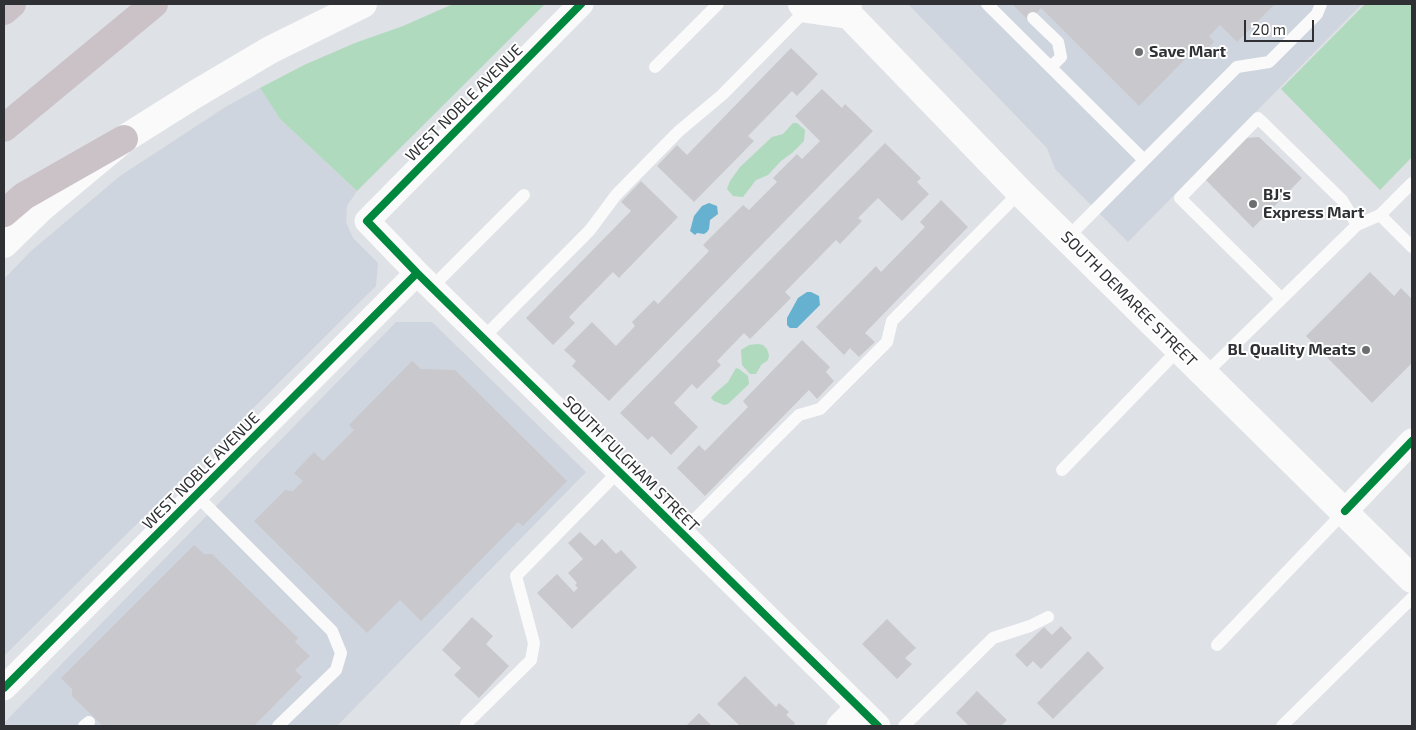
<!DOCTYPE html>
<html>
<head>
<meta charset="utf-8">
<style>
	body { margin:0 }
	#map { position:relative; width:1416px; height:730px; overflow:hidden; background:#dee1e5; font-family:"Exo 2",sans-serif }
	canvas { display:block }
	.frame { position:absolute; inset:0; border:5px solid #2f3033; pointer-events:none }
	.scale { position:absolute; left:1244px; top:20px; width:70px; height:22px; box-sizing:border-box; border:2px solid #2f3033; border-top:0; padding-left:6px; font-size:15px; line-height:18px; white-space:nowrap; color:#2f3033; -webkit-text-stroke:4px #fff; paint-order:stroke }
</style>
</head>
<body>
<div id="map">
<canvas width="1416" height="730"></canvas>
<div class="frame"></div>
<div class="scale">20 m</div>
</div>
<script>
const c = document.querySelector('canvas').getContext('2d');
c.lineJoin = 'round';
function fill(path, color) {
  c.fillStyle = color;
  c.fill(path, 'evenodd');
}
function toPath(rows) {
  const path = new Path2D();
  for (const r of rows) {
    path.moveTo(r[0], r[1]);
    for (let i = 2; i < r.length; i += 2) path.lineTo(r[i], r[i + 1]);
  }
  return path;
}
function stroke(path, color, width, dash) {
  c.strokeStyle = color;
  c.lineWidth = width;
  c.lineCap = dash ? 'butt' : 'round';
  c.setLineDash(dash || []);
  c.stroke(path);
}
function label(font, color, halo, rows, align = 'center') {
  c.font = font + ' "Exo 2",sans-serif';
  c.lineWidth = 4;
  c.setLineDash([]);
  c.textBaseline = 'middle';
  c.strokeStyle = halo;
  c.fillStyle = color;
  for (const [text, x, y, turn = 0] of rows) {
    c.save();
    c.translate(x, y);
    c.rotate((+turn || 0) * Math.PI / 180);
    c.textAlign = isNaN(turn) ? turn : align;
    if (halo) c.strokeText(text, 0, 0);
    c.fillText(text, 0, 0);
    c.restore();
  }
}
const built = toPath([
	[908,4,1362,4,1128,242,1055,169,1047,148],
	[260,88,280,119,357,191,347,206,346,222,353,238,378,263,376,286,4,656,4,279,31,251,120,176,227,106],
	[396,322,432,322,586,472,337,726,4,726,4,723]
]);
const green = toPath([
	[453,4,545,4,357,191,280,119,260,88,304,65,355,43,403,26],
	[1365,4,1412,4,1412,157,1380,190,1281,89],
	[793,123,797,123,805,130,804,141,792,153,781,161,768,175,756,180,743,197,733,196,727,189,730,181,740,167,772,137,783,134],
	[758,344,763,345,767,349,769,355,768,360,761,365,756,374,750,374,742,365,741,350,749,345],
	[736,368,739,369,748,376,749,384,728,404,724,405,714,401,711,398,713,395,728,382]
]);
const water = toPath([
	[709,203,717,206,718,214,710,220,709,229,707,232,704,234,697,233,695,235,690,231,694,216,702,206],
	[807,292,811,292,819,296,820,305,797,328,790,328,787,325,787,318,798,298]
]);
const building = toPath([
	[1012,4,1275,4,1237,42,1220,25,1209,36,1214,42,1201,55,1195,49,1139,106,1041,8,1029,21],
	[791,48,818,74,797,96,792,91,748,136,754,141,694,202,657,166,677,145,687,155],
	[822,89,842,108,845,104,873,131,609,401,572,366,576,361,564,350,592,322,616,346,635,326,632,322,654,300,658,304,709,251,703,245,743,205,749,210,777,182,773,178,797,154,802,159,820,141,795,116],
	[1259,137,1302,178,1253,228,1205,179,1246,138],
	[885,143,921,178,917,182,929,194,902,221,878,198,858,218,862,221,840,244,836,240,785,292,791,298,750,339,744,333,717,361,721,365,697,389,692,384,674,403,698,427,671,455,652,436,648,440,620,413],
	[641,181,678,217,619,278,613,272,569,317,575,323,553,345,526,318,631,211,621,202],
	[941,200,968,227,865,333,875,342,859,357,850,348,844,355,816,327,876,266,881,272,925,227,920,222],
	[1370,272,1394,296,1401,288,1412,299,1412,363,1372,403,1306,336],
	[802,340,830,367,826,372,834,381,817,399,809,390,705,496,677,468,699,445,705,451,748,407,743,401],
	[412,361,421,369,455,370,567,481,523,526,518,522,421,621,400,600,367,633,254,521,285,490,293,491,303,481,294,473,314,452,323,461,354,430,349,425],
	[580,532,595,546,602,539,616,554,621,550,637,567,572,629,537,593,557,574,574,592,578,588,575,585,577,583,568,573,583,559,568,543],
	[194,545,204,554,212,554,298,638,295,642,310,656,295,670,302,677,254,726,103,726,72,696,72,689,61,678],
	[472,617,493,636,486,644,509,666,479,698,454,675,461,668,442,650],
	[887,619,916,648,905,658,912,664,897,679,862,644],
	[1061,626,1072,638,1041,669,1033,661,1027,667,1015,655,1044,627,1052,635],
	[1088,651,1104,668,1053,719,1037,703],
	[745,676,776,707,779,703,789,712,786,715,795,723,794,725,795,726,740,726,717,704],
	[977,691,1007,720,1001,726,969,726,956,713],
	[699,713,712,726,686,726]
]);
const lane = toPath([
	[987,4,1144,160],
	[1033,18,1058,42,1061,57,1051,67],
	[655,67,718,4],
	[1380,215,1412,247],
	[1067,238,1237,67,1269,62,1317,14,1321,4],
	[432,287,524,195],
	[1281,298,1180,198,1258,118,1342,200,1357,225],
	[483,338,590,230,616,195,679,131,722,95,807,9],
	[1205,374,1357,225,1380,215,1412,183],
	[1062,470,1180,348],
	[196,495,332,631,341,653,336,670,278,726],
	[681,533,799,415,820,409,887,342,892,321,1020,192],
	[1217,645,1345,511],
	[466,724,531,660,534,643,516,576,619,471],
	[84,726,89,722],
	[904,726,993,638,1030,626,1048,617],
	[1282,726,1412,598]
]);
const street = toPath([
	[581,4,367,221,417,273,878,726],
	[1345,511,1412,441],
	[4,688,417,273],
	[839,726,858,707]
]);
const secondary = toPath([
	[802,4,807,9,849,15],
	[847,4,849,15,1020,192,1412,579],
	[4,244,41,208,124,139,194,95,270,50,363,4]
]);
const highway = toPath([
	[4,11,12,4],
	[4,128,154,4],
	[4,213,24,196,124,139]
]);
const cycleway = toPath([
	[581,4,367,221,417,273,878,726],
	[1345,511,1412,441],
	[4,688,417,273]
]);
const markers = [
	[1139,52,5,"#6c6e71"],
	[1253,204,5,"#6c6e71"],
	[1366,350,5,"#6c6e71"]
];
const poiNames = [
	["Save Mart",1149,52],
	["BJ's",1263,195],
	["Express Mart",1263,213],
	["BL Quality Meats",1356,350,"right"]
];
const streetNames = [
	["WEST NOBLE AVENUE",464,103,-45],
	["SOUTH DEMAREE STREET",1129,299,45],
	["SOUTH FULGHAM STREET",631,464,45],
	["WEST NOBLE AVENUE",201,471,-45]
];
fill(built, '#cfd5de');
fill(green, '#b0dabd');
fill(water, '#66b1cf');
fill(building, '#c9c9cd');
stroke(lane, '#fafafb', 12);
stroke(street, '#fafafb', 25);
stroke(secondary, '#fafafb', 28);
stroke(highway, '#cbc2c8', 28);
stroke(cycleway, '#00873e', 8);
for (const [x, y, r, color] of markers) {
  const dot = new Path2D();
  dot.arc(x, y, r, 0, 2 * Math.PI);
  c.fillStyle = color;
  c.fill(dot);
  stroke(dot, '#fff', 2);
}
label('bold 16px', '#2f3033', '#fff', poiNames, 'left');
label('16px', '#2f3033', '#fff', streetNames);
</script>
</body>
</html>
